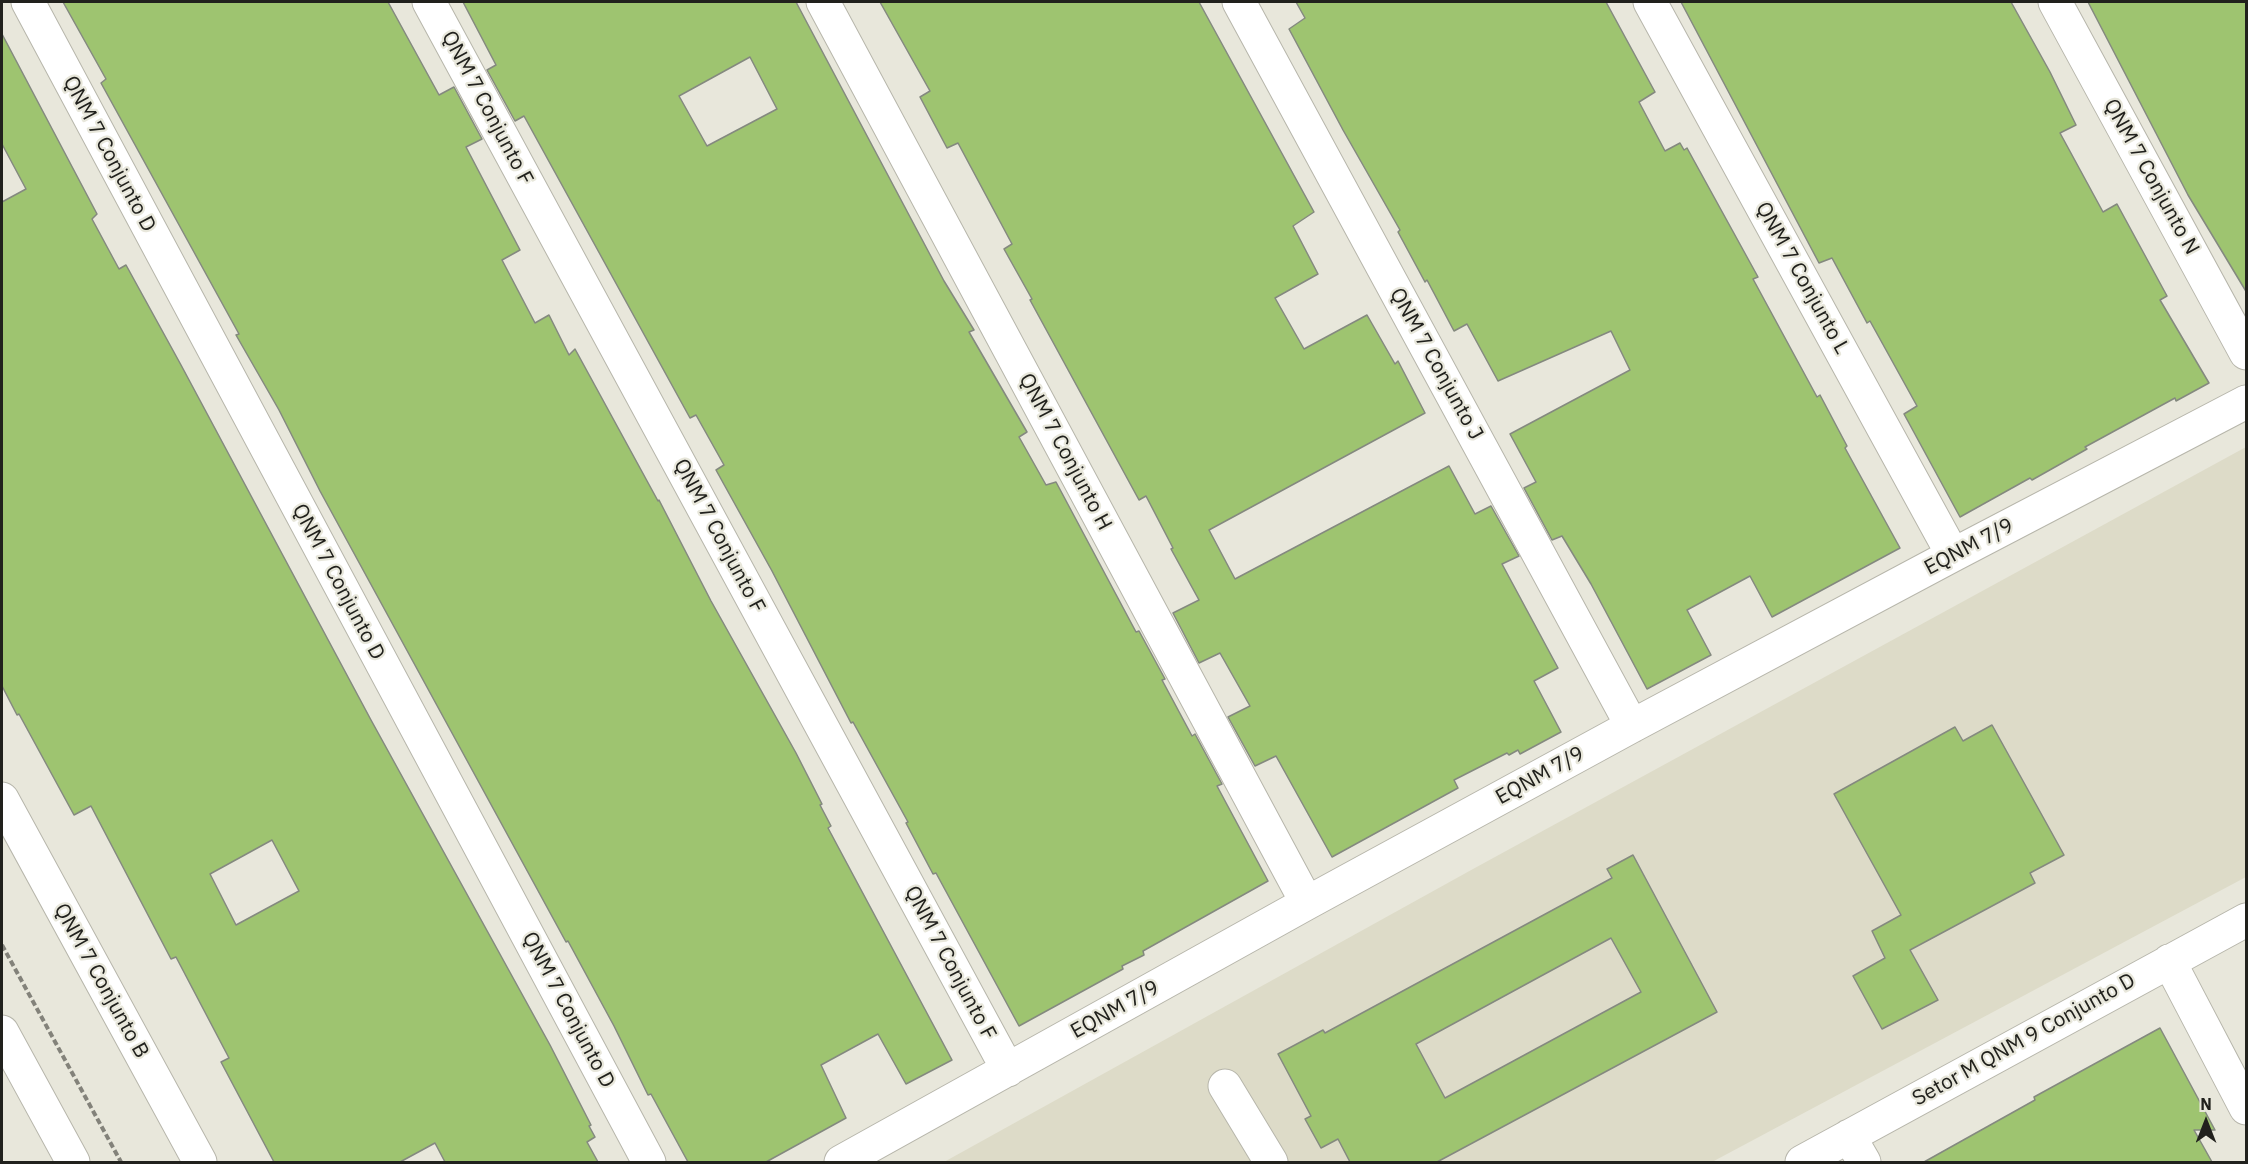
<!DOCTYPE html>
<html>
<head>
<meta charset="utf-8">
<style>
	body { margin:0 }
	#map { position:relative; width:2248px; height:1164px; overflow:hidden; background:#e8e7db; font-family:"IBM Plex Sans",sans-serif }
	canvas { display:block }
	.frame { position:absolute; inset:0; border:3px solid #21211d; pointer-events:none }
	.north { position:absolute; left:2176px; top:1092px; width:60px; height:60px; -webkit-text-stroke:4px #e8e7db; paint-order:stroke; rotate:0deg; font-size:16px; font-weight:700; line-height:24px; text-align:center; color:#21211d }
	.north::after { content:''; display:block; margin:auto; width:21px; height:27px; background:#21211d; clip-path:polygon(50% 0,100% 100%,50% 72%,0 100%) }
</style>
</head>
<body>
<div id="map">
<canvas width="2248" height="1164"></canvas>
<div class="frame"></div>
<div class="north">N</div>
</div>
<script>
const c = document.querySelector('canvas').getContext('2d');
c.lineJoin = 'round';
function fill(path, color) {
  c.fillStyle = color;
  c.fill(path, 'evenodd');
}
function toPath(rows) {
  const path = new Path2D();
  for (const r of rows) {
    path.moveTo(r[0], r[1]);
    for (let i = 2; i < r.length; i += 2) path.lineTo(r[i], r[i + 1]);
  }
  return path;
}
function stroke(path, color, width, dash) {
  c.strokeStyle = color;
  c.lineWidth = width;
  c.lineCap = dash ? 'butt' : 'round';
  c.setLineDash(dash || []);
  c.stroke(path);
}
function label(font, color, halo, rows, align = 'center') {
  c.font = font + ' "IBM Plex Sans",sans-serif';
  c.lineWidth = 4.5;
  c.setLineDash([]);
  c.textBaseline = 'middle';
  c.strokeStyle = halo;
  c.fillStyle = color;
  for (const [text, x, y, turn = 0] of rows) {
    c.save();
    c.translate(x, y);
    c.rotate((+turn || 0) * Math.PI / 180);
    c.textAlign = isNaN(turn) ? turn : align;
    if (halo) c.strokeText(text, 0, 0);
    c.fillText(text, 0, 0);
    c.restore();
  }
}
const built = toPath([
	[2246,447,2246,877,1712,1162,944,1162,1473,869]
]);
const building = toPath([
	[63,2,388,2,439,95,454,87,482,139,466,147,520,250,502,260,535,323,549,315,569,355,575,349,658,501,659,500,711,601,796,753,822,804,820,805,831,826,828,828,952,1060,906,1084,878,1034,821,1065,846,1118,766,1162,688,1162,651,1094,648,1095,614,1026,568,941,566,942,320,491,279,410,236,335,239,334,101,83,106,79,63,2],
	[463,2,796,2,944,281,974,330,969,332,1027,432,1019,437,1046,485,1056,482,1136,632,1139,631,1165,679,1162,680,1192,736,1195,734,1222,784,1217,786,1268,881,1143,951,1144,955,1122,966,1123,969,1019,1026,936,873,933,874,906,823,908,822,853,722,851,723,772,571,716,470,724,465,696,415,690,418,524,116,515,121,487,70,496,65,463,2],
	[750,57,777,109,707,146,679,96,750,57],
	[880,2,1199,2,1314,212,1293,226,1318,274,1275,298,1304,349,1367,315,1395,364,1398,361,1425,413,1209,530,1235,579,1449,466,1475,514,1491,506,1519,556,1502,564,1558,668,1534,681,1561,732,1520,754,1518,750,1509,755,1507,753,1454,780,1458,788,1332,857,1276,756,1255,766,1228,717,1250,706,1220,653,1199,663,1173,613,1199,600,1171,549,1173,548,1146,496,1139,500,1030,300,1032,299,1004,249,1012,244,958,143,947,148,920,97,930,91,880,2],
	[1296,2,1606,2,1655,92,1639,102,1665,151,1680,143,1684,150,1687,148,1758,277,1753,279,1817,397,1820,395,1847,446,1845,448,1900,548,1772,617,1750,576,1687,610,1711,655,1647,689,1591,584,1562,536,1552,540,1524,488,1536,482,1510,434,1630,370,1611,331,1498,381,1467,324,1454,331,1427,280,1425,282,1398,232,1400,230,1343,130,1289,29,1305,18,1296,2],
	[1681,2,2011,2,2050,72,2076,125,2060,133,2103,212,2117,204,2167,296,2160,300,2209,383,2176,401,2175,398,2085,447,2087,449,2032,480,2030,478,1960,517,1904,414,1917,406,1870,321,1867,323,1832,258,1819,263,1681,2],
	[2088,2,2247,2,2247,293,2188,195,2088,2],
	[2,34,97,214,92,219,119,269,126,265,181,365,371,720,550,1045,591,1125,589,1126,595,1137,587,1142,598,1162,445,1162,435,1143,400,1162,274,1162,221,1062,229,1058,176,957,171,959,91,806,74,815,19,714,17,715,2,686,2,202,26,189,2,144,2,34],
	[272,840,299,891,236,925,210,874,272,840],
	[1992,725,2064,855,2030,873,2035,883,1910,950,1938,1000,1882,1029,1853,976,1885,958,1872,931,1901,915,1834,794,1955,727,1963,741,1992,725],
	[1633,855,1717,1012,1437,1162,1350,1162,1338,1139,1321,1148,1305,1119,1311,1116,1278,1054,1323,1030,1325,1033,1612,878,1607,869,1633,855],
	[1611,938,1641,992,1445,1098,1416,1044,1611,938],
	[2160,1028,2215,1130,2194,1130,2212,1162,1924,1162,2035,1100,2034,1097,2160,1028]
]);
const path = toPath([
	[2,945,121,1162]
]);
const minor = toPath([
	[28,2,649,1162],
	[429,2,1008,1070],
	[823,2,1307,903],
	[1239,2,1632,726],
	[1650,2,1953,555],
	[2055,2,2246,353],
	[2169,961,2246,1108],
	[1225,1086,1271,1162],
	[1849,1136,1864,1162],
	[841,1162,1307,903,1632,726,1953,555,2246,402],
	[1802,1162,2246,920]
]);
const major = toPath([
	[2,799,200,1162],
	[2,1032,73,1162]
]);
const streetNames = [
	["QNM 7 Conjunto F",487,108,62],
	["QNM 7 Conjunto D",109,154,62],
	["QNM 7 Conjunto N",2151,177,61],
	["QNM 7 Conjunto L",1802,278,61],
	["QNM 7 Conjunto J",1436,364,61],
	["QNM 7 Conjunto H",1065,452,62],
	["QNM 7 Conjunto F",719,536,62],
	["EQNM 7/9",1969,547,-28],
	["QNM 7 Conjunto D",338,582,62],
	["EQNM 7/9",1540,776,-29],
	["QNM 7 Conjunto F",950,963,62],
	["QNM 7 Conjunto B",101,981,61],
	["QNM 7 Conjunto D",568,1010,62],
	["EQNM 7/9",1115,1010,-29],
	["Setor M QNM 9 Conjunto D",2024,1040,-29]
];
fill(built, '#dddbc8');
fill(building, '#9ec470');
stroke(building, '#84897f', 1.5);
stroke(minor, '#b7b6ab', 35);
stroke(major, '#b7b6ab', 35);
stroke(path, '#83827a', 4, [6, 3]);
stroke(minor, '#fff', 33);
stroke(major, '#fff', 33);
label('21px', '#21211d', '#e8e7db', streetNames);
</script>
</body>
</html>
